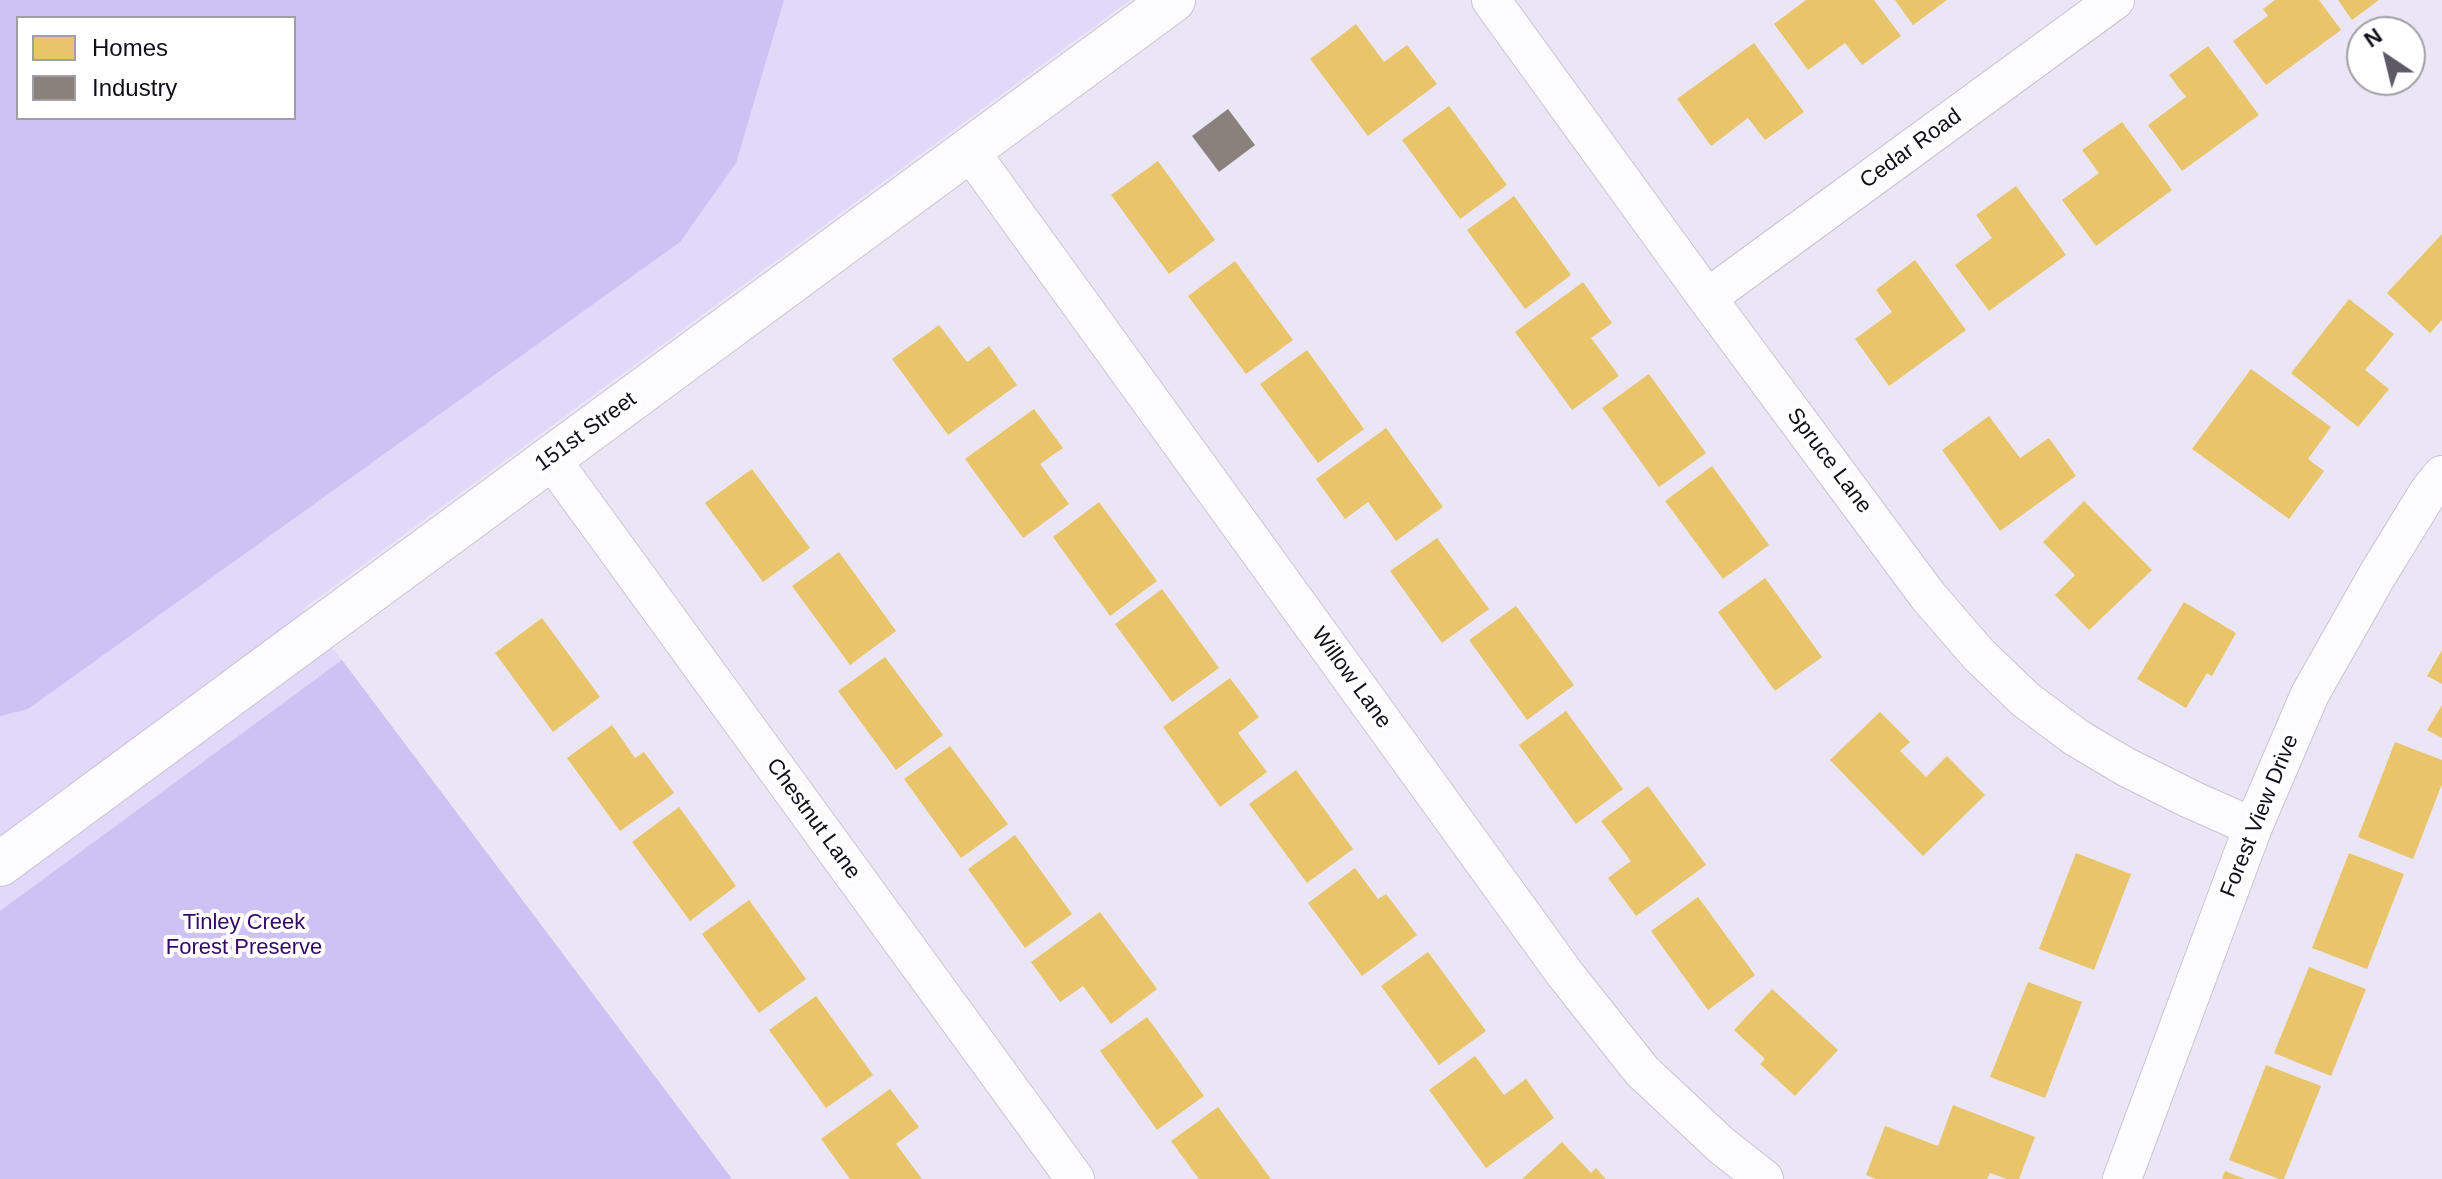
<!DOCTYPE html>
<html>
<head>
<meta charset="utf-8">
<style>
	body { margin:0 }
	#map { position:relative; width:2442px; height:1179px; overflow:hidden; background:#eae6f6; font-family:Arial,sans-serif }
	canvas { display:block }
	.legend { position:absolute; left:16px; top:16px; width:280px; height:104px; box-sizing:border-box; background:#fff; border:2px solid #a09fa3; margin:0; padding:10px 14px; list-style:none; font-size:24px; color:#110e19 }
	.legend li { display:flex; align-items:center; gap:16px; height:40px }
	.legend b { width:40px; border:2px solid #a09fa3 }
	.north { position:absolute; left:2346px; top:16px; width:80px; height:80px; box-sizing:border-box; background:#fff; border:2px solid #a09fa3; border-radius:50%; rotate:325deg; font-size:22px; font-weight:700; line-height:32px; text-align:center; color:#110e19 }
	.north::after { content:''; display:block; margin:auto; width:28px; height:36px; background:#5d5a66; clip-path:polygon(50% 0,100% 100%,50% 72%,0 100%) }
</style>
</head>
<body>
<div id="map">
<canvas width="2442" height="1179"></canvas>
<ul class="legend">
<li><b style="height:22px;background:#e9c46a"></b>Homes</li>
<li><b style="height:22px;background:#8a817c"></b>Industry</li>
</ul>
<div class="north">N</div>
</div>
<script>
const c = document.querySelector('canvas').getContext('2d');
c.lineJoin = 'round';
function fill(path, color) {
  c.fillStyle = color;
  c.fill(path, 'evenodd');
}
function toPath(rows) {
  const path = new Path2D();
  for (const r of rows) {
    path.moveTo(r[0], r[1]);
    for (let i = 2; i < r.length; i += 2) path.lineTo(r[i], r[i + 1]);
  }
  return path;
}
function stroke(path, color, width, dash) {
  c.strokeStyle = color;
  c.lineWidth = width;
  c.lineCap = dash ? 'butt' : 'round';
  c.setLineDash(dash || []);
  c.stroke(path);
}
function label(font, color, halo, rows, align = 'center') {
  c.font = font + ' Arial,sans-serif';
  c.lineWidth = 8;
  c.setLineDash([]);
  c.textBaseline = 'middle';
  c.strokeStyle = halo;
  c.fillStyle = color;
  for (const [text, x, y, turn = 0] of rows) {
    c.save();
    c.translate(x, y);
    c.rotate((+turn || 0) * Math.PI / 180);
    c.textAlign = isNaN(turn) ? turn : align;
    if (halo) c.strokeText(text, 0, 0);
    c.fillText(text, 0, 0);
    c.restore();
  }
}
const green = toPath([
	[0,0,1130,0,303,609,732,1179,0,1179],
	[18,18,294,18,294,118,18,118]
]);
const forest = toPath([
	[0,0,784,0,736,163,680,242,28,709,0,716],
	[18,18,294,18,294,118,18,118],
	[342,660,732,1179,0,1179,0,911]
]);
const homes = toPath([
	[1806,0,1874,0,1901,36,1862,65,1845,43,1808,70,1774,24],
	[1895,0,1947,0,1913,25],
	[2275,0,2319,0,2341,30,2266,85,2233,41,2268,16,2263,9],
	[2338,0,2379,0,2352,20],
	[1356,24,1384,62,1407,45,1437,84,1368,136,1310,59],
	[1754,43,1804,112,1765,140,1748,118,1711,146,1677,99],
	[2208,46,2259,115,2182,171,2148,125,2186,97,2169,75],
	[1449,106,1507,185,1460,219,1402,140],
	[2122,122,2172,190,2096,246,2062,200,2099,173,2082,150],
	[1158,161,1215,240,1169,274,1111,195],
	[2016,186,2066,255,1989,311,1955,265,1992,238,1976,215],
	[1514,196,1571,275,1525,309,1467,230],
	[2442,234,2442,320,2430,333,2387,293],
	[1915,260,1966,330,1889,386,1855,339,1892,312,1876,290],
	[1235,261,1293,340,1246,374,1188,296],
	[1583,282,1612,323,1591,338,1619,376,1572,410,1515,332],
	[2349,299,2394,334,2365,370,2389,389,2358,427,2291,373],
	[939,325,967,362,989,346,1017,385,948,435,892,359],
	[1307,350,1364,429,1318,463,1260,384],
	[2251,369,2331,427,2308,459,2324,471,2289,519,2192,449],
	[1649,374,1706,453,1659,487,1602,408],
	[1034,409,1063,448,1040,464,1069,504,1023,538,965,459],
	[1989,416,2020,458,2049,438,2076,476,2000,531,1942,450],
	[1386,428,1443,507,1396,541,1368,502,1345,519,1316,479],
	[1712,466,1769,545,1723,579,1665,501],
	[752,469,810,548,763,582,705,503],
	[2084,501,2152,570,2089,630,2055,595,2075,575,2043,542],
	[1099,502,1157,581,1110,616,1053,537],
	[1437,538,1489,609,1442,643,1390,571],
	[839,552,896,631,850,665,792,586],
	[1765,578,1822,657,1775,691,1718,612],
	[1162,589,1219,668,1172,702,1115,624],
	[2184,602,2236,633,2212,676,2207,673,2186,708,2137,679],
	[1516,606,1574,685,1527,720,1469,640],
	[542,618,600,697,553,732,495,653],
	[2442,650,2442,684,2427,676],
	[885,657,943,735,896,770,838,691],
	[1230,678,1259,717,1238,733,1267,772,1220,807,1163,727],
	[2442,705,2442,738,2427,730],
	[1566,711,1623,789,1576,824,1519,745],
	[1880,712,1910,742,1900,751,1926,777,1947,756,1985,795,1923,856,1830,760],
	[612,725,635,758,644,752,674,793,620,831,567,758],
	[2395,742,2442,760,2442,784,2413,859,2358,837],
	[950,746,1008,824,961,858,904,779],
	[1296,770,1353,849,1307,883,1249,804],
	[1648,786,1706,865,1636,916,1608,878,1631,861,1601,821],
	[679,807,736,886,690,921,632,842],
	[1015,835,1072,914,1025,948,968,869],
	[2076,853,2131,874,2094,970,2039,949],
	[2349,853,2404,874,2367,969,2312,948],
	[1355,868,1378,899,1386,894,1417,935,1362,976,1308,903],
	[1698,897,1755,975,1708,1010,1651,931],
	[749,900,806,979,759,1013,702,934],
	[1100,912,1157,989,1111,1024,1083,986,1060,1002,1031,962],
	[1428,952,1486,1031,1439,1065,1381,986],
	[2309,967,2366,989,2331,1076,2274,1053],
	[2028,982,2082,1002,2045,1098,1990,1077],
	[1772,989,1838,1050,1795,1096,1760,1064,1765,1059,1734,1030],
	[816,996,873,1075,826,1108,769,1030],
	[1147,1017,1204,1096,1157,1130,1100,1051],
	[1475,1056,1504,1095,1526,1079,1554,1118,1486,1168,1429,1090],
	[2266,1065,2321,1086,2284,1179,2279,1179,2229,1160],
	[890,1089,919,1127,896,1144,922,1179,850,1179,821,1139],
	[1953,1105,2035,1137,2019,1179,2007,1179,1990,1173,1987,1179,1876,1179,1866,1175,1885,1126,1938,1146],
	[1218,1107,1271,1179,1199,1179,1171,1141],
	[1562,1142,1591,1173,1596,1168,1606,1179,1522,1179],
	[2225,1171,2245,1179,2222,1179]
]);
const industry = toPath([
	[1228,109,1255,145,1219,172,1192,136]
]);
const street = toPath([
	[1491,0,1707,298,1928,596,1979,655,2026,700,2077,738,2126,767,2190,799,2253,827],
	[969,150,1565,974,1642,1071,1721,1145,1764,1179],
	[1707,298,2115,0],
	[551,459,1075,1179],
	[2122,1179,2253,827,2310,694,2378,574,2429,491,2442,475]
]);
const secondary = toPath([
	[0,864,1173,0]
]);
const streetNames = [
	["Cedar Road",1911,149,-36],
	["151st Street",586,432,-36],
	["Spruce Lane",1829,461,53],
	["Willow Lane",1351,678,54],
	["Forest View Drive",2260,816,-68],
	["Chestnut Lane",813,819,54]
];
const parkNames = [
	["Tinley Creek",244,923],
	["Forest Preserve",244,948]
];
fill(green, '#e1d8fa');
fill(forest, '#cec1f3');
fill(homes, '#e9c46a');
fill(industry, '#8a817c');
stroke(street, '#c8c4d2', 40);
stroke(secondary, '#c8c4d2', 46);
stroke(street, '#fcfbfe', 38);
stroke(secondary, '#fcfbfe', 44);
label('22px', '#110e19', '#fff', streetNames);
label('22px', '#340865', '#fff', parkNames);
</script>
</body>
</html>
